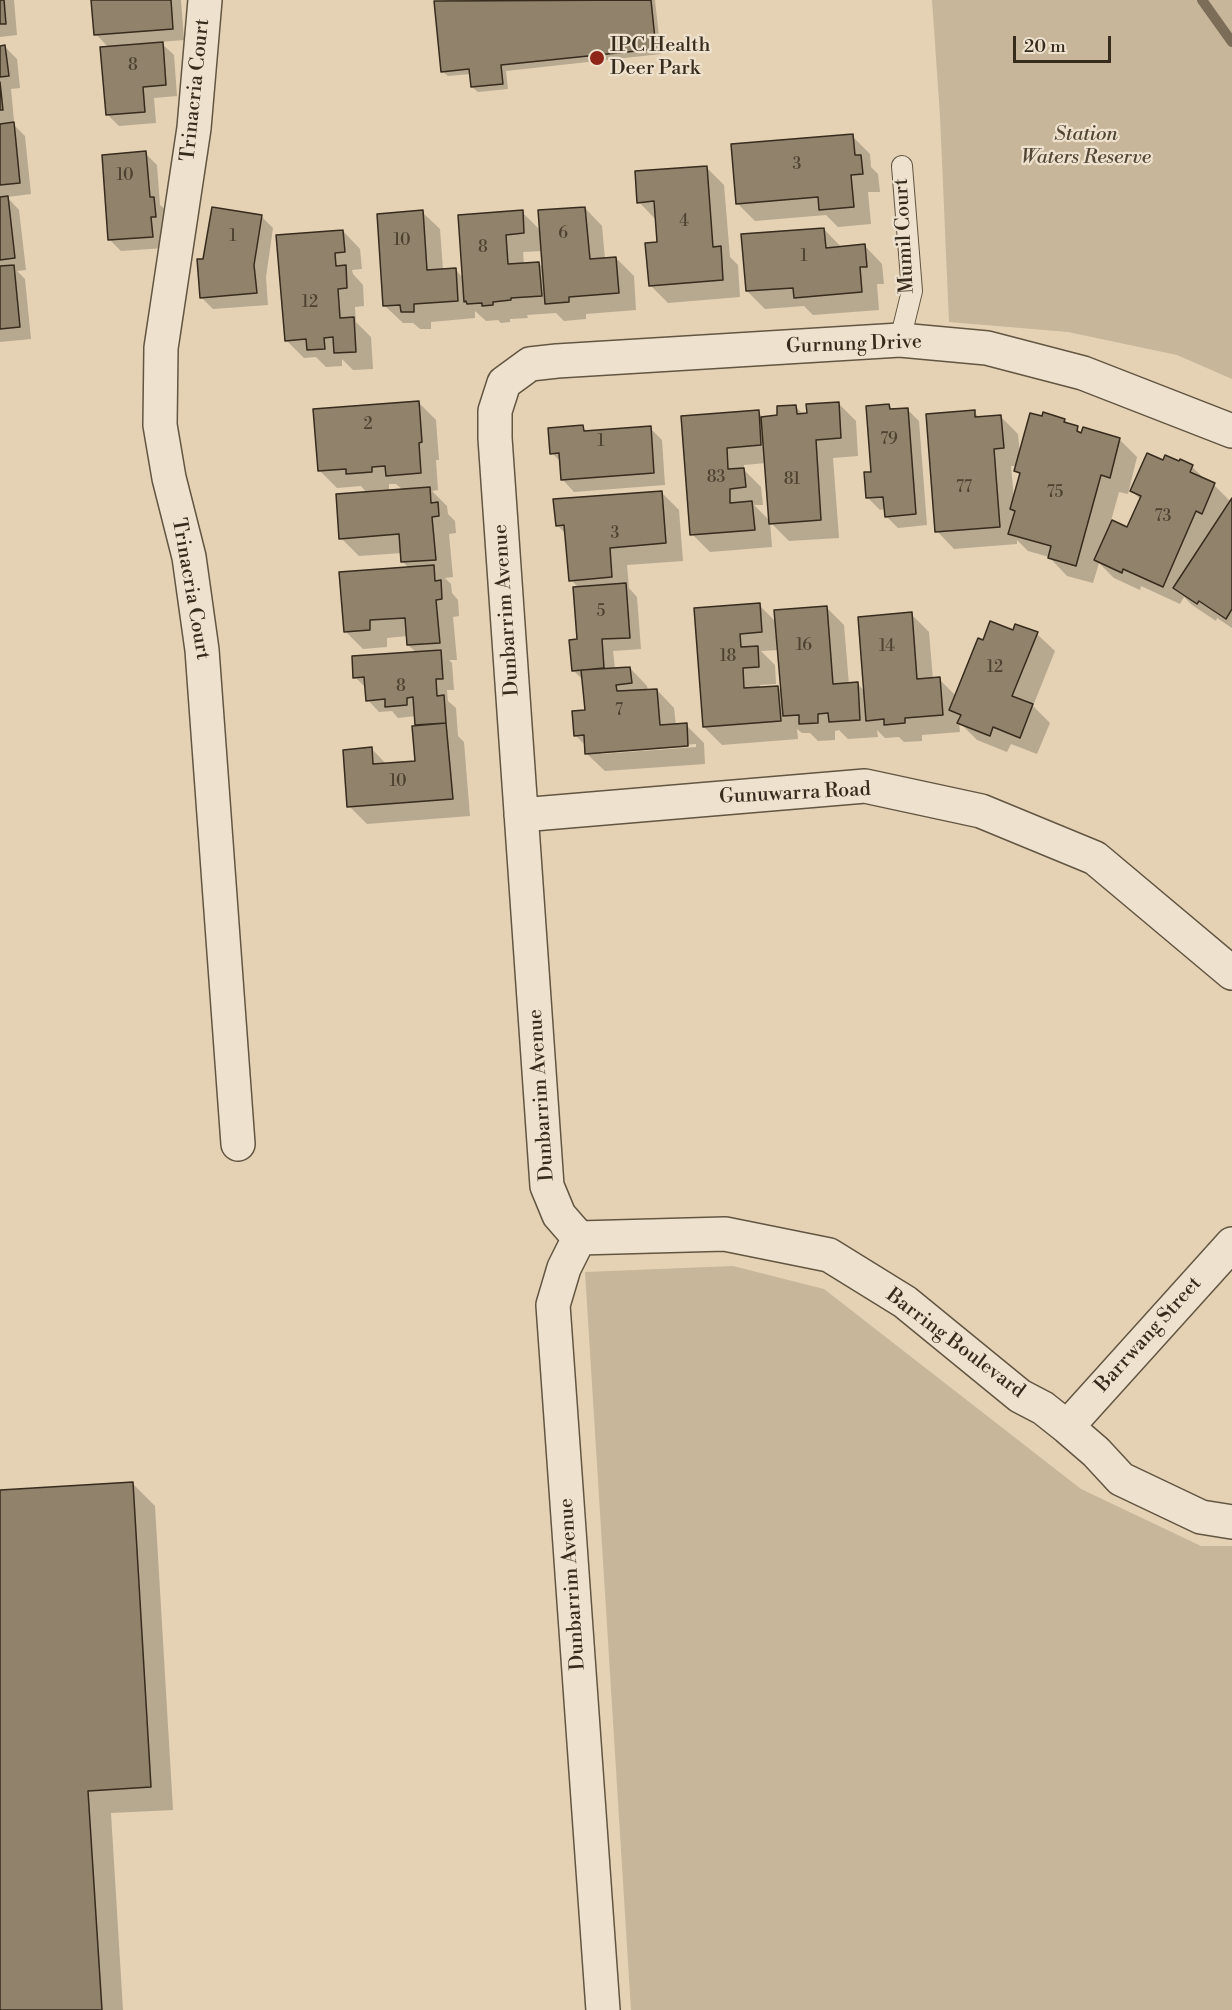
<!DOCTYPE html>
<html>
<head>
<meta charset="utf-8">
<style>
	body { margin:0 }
	#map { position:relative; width:1232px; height:2010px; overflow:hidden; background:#e5d2b4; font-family:"Libre Bodoni",serif }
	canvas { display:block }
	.scale { position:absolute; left:1013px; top:36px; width:98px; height:27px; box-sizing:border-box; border:3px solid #362b1c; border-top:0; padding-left:8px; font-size:18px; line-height:21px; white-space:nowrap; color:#362b1c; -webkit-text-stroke:4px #eee2ce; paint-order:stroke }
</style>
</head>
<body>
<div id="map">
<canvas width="1232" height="2010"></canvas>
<div class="scale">20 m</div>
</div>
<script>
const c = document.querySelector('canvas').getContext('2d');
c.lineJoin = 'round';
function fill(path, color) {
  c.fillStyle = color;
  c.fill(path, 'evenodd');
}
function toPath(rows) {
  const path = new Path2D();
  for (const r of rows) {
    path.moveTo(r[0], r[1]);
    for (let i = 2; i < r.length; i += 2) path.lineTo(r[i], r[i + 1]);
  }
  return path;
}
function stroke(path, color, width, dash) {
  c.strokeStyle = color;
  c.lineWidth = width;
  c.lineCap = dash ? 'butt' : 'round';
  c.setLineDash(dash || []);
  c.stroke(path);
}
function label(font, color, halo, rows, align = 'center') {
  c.font = font + ' "Libre Bodoni",serif';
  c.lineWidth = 4.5;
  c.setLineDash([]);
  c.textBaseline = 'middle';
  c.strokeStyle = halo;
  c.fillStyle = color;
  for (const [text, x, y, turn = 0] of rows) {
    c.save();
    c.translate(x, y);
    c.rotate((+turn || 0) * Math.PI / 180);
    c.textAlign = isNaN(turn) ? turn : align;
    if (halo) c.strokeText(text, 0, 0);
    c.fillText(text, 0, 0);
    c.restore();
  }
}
const green = toPath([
	[932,0,1232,0,1232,379,1177,355,1068,332,949,322,940,116],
	[733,1266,824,1289,1081,1489,1201,1546,1232,1546,1232,2010,631,2010,585,1272]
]);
const shadow = toPath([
	[0,0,14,0,17,35,0,37],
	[93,0,181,0,184,40,160,42,174,55,177,96,154,98,156,123,119,126,107,114,109,48,96,34],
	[447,0,655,0,661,54,506,71,508,89,478,92,472,87,471,74,448,76,442,71,435,2],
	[0,47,5,47,17,59,20,88,11,89,14,121,11,122,25,136,31,194,7,197,19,210,26,270,17,271,25,279,31,339,0,342],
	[852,136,870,154,871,167,878,174,880,192,868,192,871,224,838,227,826,215,755,221,737,203],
	[145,153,157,165,160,205,166,210,164,248,121,251,110,240],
	[706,167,724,185,730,257,738,265,740,297,668,303,650,285,659,243,657,221,639,202],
	[585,208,602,226,605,259,616,258,634,276,636,310,586,314,586,319,564,321,556,313,527,315,528,318,510,319,510,322,501,323,498,320,486,321,475,311,475,318,431,322,431,329,420,329,413,323,403,323,385,306,422,212,440,229,443,270,455,269,463,278,522,212,541,231],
	[542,251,544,268,539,263,524,264,523,252],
	[261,216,273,228,266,277,268,305,213,309,201,297,204,260],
	[824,229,842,248,865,246,882,264,884,284,877,284,879,310,813,315,804,306,765,309,747,291],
	[343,231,360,249,362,269,352,270,353,274,363,285,364,306,355,307,356,322,371,337,373,369,353,370,342,359,342,366,326,367,316,357,304,358,286,340],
	[418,402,436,420,439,460,436,460,438,490,432,491,447,506,448,514,455,521,456,533,449,534,453,577,445,578,451,584,452,593,458,600,459,616,453,617,457,660,449,660,452,663,454,690,447,690,448,701,456,708,458,736,464,742,470,816,367,824,349,806,372,749,387,765,417,763,416,716,398,718,392,711,379,712,368,700,367,689,355,677,417,653,408,645,407,636,387,638,387,647,363,649,345,631,409,568,403,562,402,553,359,556,341,538,367,493,361,486,337,488,319,470],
	[389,484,396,484,403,490,389,491],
	[838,403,856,421,858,456,833,458,839,538,789,541,770,522,772,547,710,552,692,534,683,417,758,412,764,418,779,417,795,406,804,415],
	[766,463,771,522,754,505,763,505,761,487,744,470,744,465],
	[889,406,893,410,907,409,919,421,927,525,898,528,886,516,886,509,880,510,868,498],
	[974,412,980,418,1000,416,1018,434,1020,455,1064,420,1082,433,1084,429,1120,440,1137,457,1128,494,1119,492,1111,521,1128,529,1141,500,1132,491,1164,462,1192,467,1207,481,1214,485,1231,502,1232,500,1232,628,1217,618,1216,621,1192,605,1184,597,1180,604,1141,586,1140,590,1114,578,1099,563,1093,583,1067,576,1049,557,1028,551,1017,540,1017,544,954,549,937,531],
	[1011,466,1017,466,1016,471,1021,476,1014,499],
	[582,427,588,433,650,428,662,440,665,485,574,492,563,480,561,462,552,453],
	[661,492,679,510,683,561,627,565,629,588,637,597,641,649,613,651,615,669,630,668,647,686,648,691,657,690,674,708,676,726,686,725,704,743,705,764,605,771,587,754,586,746,575,735,587,712,584,681,573,670,579,641,579,588,571,580,567,535,557,525],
	[696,744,696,747,601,754,599,752],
	[759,605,777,623,826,607,844,625,849,685,858,684,865,692,911,614,929,632,933,680,939,679,956,696,983,642,1014,632,1037,634,1055,651,1033,706,1050,723,1037,754,1011,744,1007,752,977,740,959,722,960,732,922,735,922,741,904,742,899,737,885,738,877,730,878,737,848,739,839,730,835,731,835,740,818,741,810,733,802,733,797,729,798,739,722,745,704,727,695,609],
	[779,650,782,692,778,687,760,689,760,685,776,684,775,665,761,651],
	[132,1483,155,1506,173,1810,111,1813,123,2010,0,2010,0,1491]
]);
const stream = toPath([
	[1202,0,1232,42]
]);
const building = toPath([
	[0,0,4,0,6,24,0,24,0,0],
	[91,0,171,0,173,29,94,35,91,0],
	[651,0,656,49,501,65,503,84,471,87,469,69,441,72,434,1,651,0],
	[163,42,166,85,143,87,145,112,106,115,100,47,163,42],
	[5,45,9,76,0,77,0,46,5,45],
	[0,82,3,110,0,110,0,82],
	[14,122,20,183,0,185,0,124,14,122],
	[853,134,855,155,861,155,863,174,851,175,854,207,819,210,818,197,736,204,731,144,853,134],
	[146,151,150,197,154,197,156,217,151,217,153,237,108,240,102,155,146,151],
	[707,166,713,247,721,246,723,280,649,286,645,243,657,242,654,201,637,203,635,171,707,166],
	[8,196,15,258,0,260,0,197,8,196],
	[212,207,262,215,254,265,257,293,200,298,197,259,203,259,212,207],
	[585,207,590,259,616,257,619,293,569,297,569,302,545,304,538,210,585,207],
	[423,210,427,270,456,268,458,301,414,304,414,312,401,312,400,305,383,306,377,214,423,210],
	[523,210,524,233,506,235,508,264,539,262,542,296,511,298,511,300,493,302,493,305,482,306,482,303,467,304,466,301,464,302,458,215,523,210],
	[824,228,826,248,865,244,867,267,860,267,862,292,794,298,793,288,746,291,741,234,824,228],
	[343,230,345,252,335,253,336,266,346,265,347,288,338,289,340,318,354,317,356,352,334,353,333,337,324,338,325,349,307,350,306,339,285,341,276,235,343,230],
	[14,265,20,327,0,329,0,266,14,265],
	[419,401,422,442,419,443,421,473,386,476,385,466,372,467,372,472,346,474,346,469,318,471,313,409,419,401],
	[839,402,841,438,816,440,821,520,769,524,761,417,777,415,777,406,796,405,797,414,807,413,806,404,839,402],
	[889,404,890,409,908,408,916,514,885,517,883,497,866,498,864,472,871,472,866,406,889,404],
	[759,410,761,445,727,448,728,469,744,468,746,487,730,489,730,503,752,501,755,530,690,535,681,416,759,410],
	[975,410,975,417,1001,415,1004,448,994,449,1000,527,935,532,926,414,975,410],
	[1043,412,1065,419,1064,422,1078,426,1077,431,1081,433,1083,427,1120,438,1110,478,1101,475,1076,566,1048,558,1051,546,1008,534,1015,511,1010,509,1020,473,1014,471,1030,413,1042,416,1043,412],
	[583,425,584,431,651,426,654,473,561,480,559,453,550,454,548,428,583,425],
	[1147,453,1163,460,1165,455,1179,461,1180,459,1193,465,1190,472,1215,483,1202,514,1196,511,1163,587,1123,569,1122,573,1094,560,1112,520,1127,527,1141,496,1130,491,1147,453],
	[430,487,431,503,438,502,439,516,432,517,436,560,401,562,399,534,339,539,336,494,430,487],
	[662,491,666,543,610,548,612,577,569,581,564,525,556,526,553,499,662,491],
	[1232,498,1232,609,1226,619,1199,601,1197,604,1173,588,1232,498],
	[434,565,435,581,441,580,442,599,436,600,440,643,407,645,405,618,370,620,370,630,344,632,339,572,434,565],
	[626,583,630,638,602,639,604,668,572,671,569,640,577,639,573,587,626,583],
	[760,603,762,632,740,634,741,647,758,646,759,667,743,668,744,688,778,686,781,721,703,727,694,608,760,603],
	[827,606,833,684,858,682,860,720,829,722,828,713,818,714,818,723,799,724,799,715,783,716,774,610,827,606],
	[912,612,917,679,940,677,943,715,905,718,905,723,884,725,884,719,866,721,858,617,912,612],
	[990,621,1013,630,1015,624,1038,632,1012,696,1033,704,1020,738,993,727,990,736,957,723,961,715,949,710,978,638,983,640,990,621],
	[441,650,443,679,436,679,437,696,444,695,446,723,415,725,413,697,407,698,407,705,385,707,385,699,366,701,364,677,353,678,352,656,441,650],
	[630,667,632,683,616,685,617,691,657,689,660,725,687,723,688,746,585,754,584,735,574,736,572,711,585,710,581,670,630,667],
	[446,723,453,799,347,807,343,750,372,747,373,764,415,761,412,726,446,723],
	[133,1482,151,1787,88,1791,102,2010,0,2010,0,1490,133,1482]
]);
const lane = toPath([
	[900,340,912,291,902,166]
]);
const street = toPath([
	[205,0,194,128,161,348,160,425,169,478,189,557,202,650,238,1144],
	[521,815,865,786,981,811,1095,858,1232,973],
	[579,1238,725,1234,829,1255,905,1302,1020,1396,1043,1408,1067,1427,1096,1452,1121,1479,1201,1517,1232,1522],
	[1067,1427,1232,1244],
	[603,2010,553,1305,564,1268,579,1238,559,1215,547,1186,495,438,495,411,504,383,530,364,557,361,900,340,987,348,1083,373,1232,431]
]);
const markers = [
	[597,58,8,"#8f2418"]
];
const numberNames = [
	["8",133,66],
	["3",797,165],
	["10",125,176],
	["4",684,222],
	["6",563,234],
	["1",233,237],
	["10",402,241],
	["8",483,248],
	["1",804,257],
	["12",310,303],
	["2",368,425],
	["79",889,440],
	["1",601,442],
	["83",716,478],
	["81",792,480],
	["77",964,488],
	["75",1055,493],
	["73",1163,517],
	["3",615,534],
	["5",601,612],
	["16",804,646],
	["14",887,647],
	["18",728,657],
	["12",995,668],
	["8",401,687],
	["7",619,711],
	["10",398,782]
];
const poiNames = [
	["IPC Health",610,46],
	["Deer Park",610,69]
];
const streetNames = [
	["Trinacria Court",196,90,-84],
	["Mumil Court",905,236,-93],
	["Gurnung Drive",854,345,-2],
	["Trinacria Court",190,589,80],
	["Dunbarrim Avenue",507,610,-94],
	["Gunuwarra Road",795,794,-3],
	["Dunbarrim Avenue",542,1095,-94],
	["Barrwang Street",1149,1335,-48],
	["Barring Boulevard",955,1344,37],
	["Dunbarrim Avenue",573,1584,-94]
];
const parkNames = [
	["Station",1086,135],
	["Waters Reserve",1086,158]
];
fill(green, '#c7b69a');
fill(shadow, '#0003');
stroke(stream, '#7c6d58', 10);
fill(building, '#91826b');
stroke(building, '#362b1c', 1.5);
stroke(lane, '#625542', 22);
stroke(street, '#625542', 36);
stroke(lane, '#eee2ce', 20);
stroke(street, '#eee2ce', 33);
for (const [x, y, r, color] of markers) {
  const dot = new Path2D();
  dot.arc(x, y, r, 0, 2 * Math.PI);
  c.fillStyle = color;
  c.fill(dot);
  stroke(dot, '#eee2ce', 2);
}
label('16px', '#4d4130', null, numberNames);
label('20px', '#362b1c', '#eee2ce', poiNames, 'left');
label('20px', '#362b1c', '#eee2ce', streetNames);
label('italic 20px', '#534735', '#eee2ce', parkNames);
</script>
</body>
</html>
